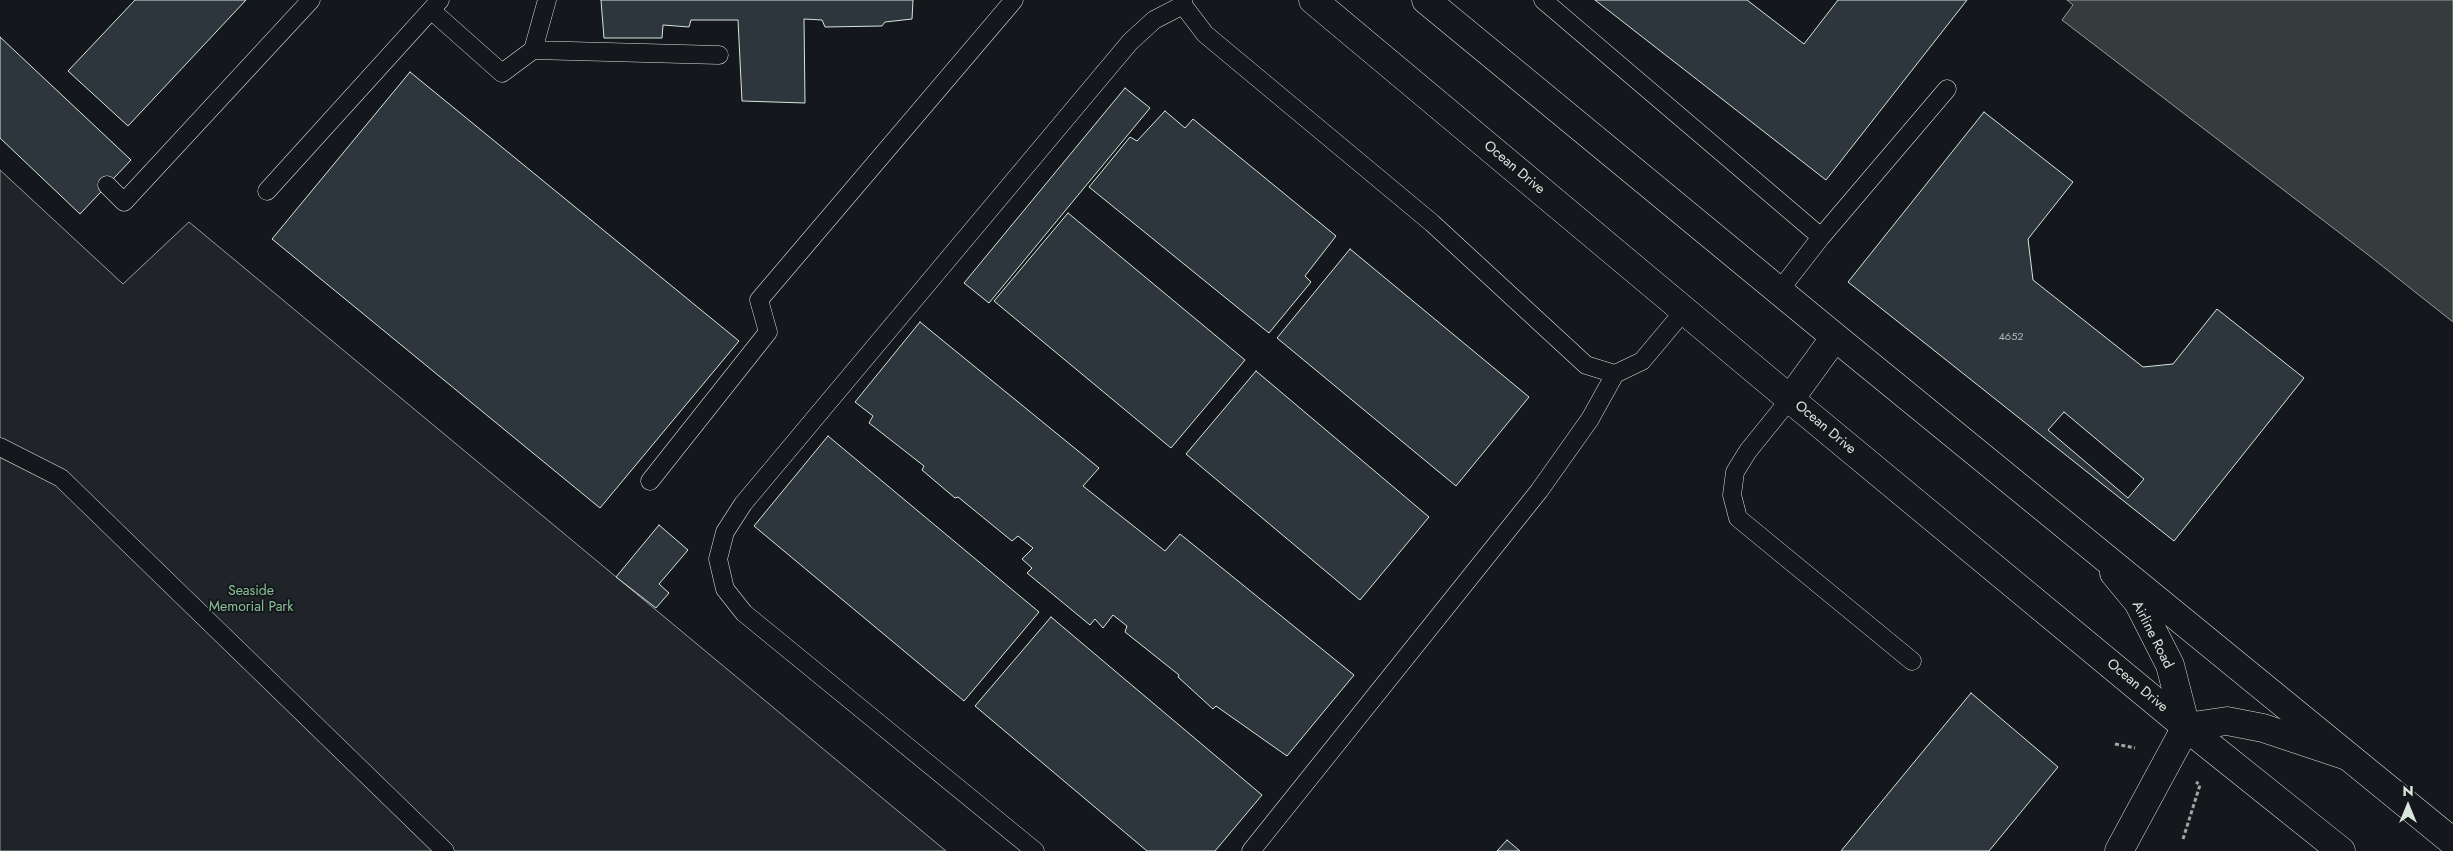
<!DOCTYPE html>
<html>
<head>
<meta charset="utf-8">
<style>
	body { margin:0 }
	#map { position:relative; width:2453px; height:851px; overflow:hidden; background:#14181c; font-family:Jost,sans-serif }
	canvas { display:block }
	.north { position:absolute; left:2383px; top:781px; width:50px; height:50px; -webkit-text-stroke:4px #14181c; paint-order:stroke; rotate:0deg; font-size:14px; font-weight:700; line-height:20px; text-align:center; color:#d8e6dc }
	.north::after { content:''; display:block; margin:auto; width:18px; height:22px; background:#d8e6dc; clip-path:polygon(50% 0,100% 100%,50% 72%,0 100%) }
</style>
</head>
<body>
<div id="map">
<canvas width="2453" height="851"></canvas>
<div class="north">N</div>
</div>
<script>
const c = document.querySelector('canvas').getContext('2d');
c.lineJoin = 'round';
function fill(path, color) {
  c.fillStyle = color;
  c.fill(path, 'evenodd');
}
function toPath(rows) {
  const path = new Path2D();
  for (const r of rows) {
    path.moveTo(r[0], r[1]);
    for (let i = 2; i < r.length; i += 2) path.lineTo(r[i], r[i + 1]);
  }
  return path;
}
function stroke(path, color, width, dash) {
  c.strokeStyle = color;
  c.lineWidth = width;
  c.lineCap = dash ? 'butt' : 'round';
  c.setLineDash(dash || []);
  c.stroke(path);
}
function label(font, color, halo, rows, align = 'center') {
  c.font = font + ' Jost,sans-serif';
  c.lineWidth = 4;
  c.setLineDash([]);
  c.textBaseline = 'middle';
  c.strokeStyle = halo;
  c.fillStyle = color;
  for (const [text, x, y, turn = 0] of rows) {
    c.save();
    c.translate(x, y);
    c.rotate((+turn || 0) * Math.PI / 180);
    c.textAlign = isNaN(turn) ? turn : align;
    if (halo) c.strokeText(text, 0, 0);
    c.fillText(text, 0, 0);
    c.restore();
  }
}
const green = toPath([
	[0,170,123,284,189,222,946,851,0,851,0,170]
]);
const water = toPath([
	[2067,0,2453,0,2453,322,2371,257,2062,20,2073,5,2067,0]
]);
const building = toPath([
	[135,0,246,0,128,126,68,71,135,0],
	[601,0,913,0,912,19,885,22,882,26,825,27,822,20,804,19,805,103,742,101,738,20,691,20,689,27,663,25,662,38,604,38,601,0],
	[1595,0,1747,0,1804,44,1838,0,1967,0,1826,180,1595,0],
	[0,37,131,160,80,214,0,138,0,37],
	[410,72,739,341,600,508,272,239,410,72],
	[1125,88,1150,108,989,303,964,283,1125,88],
	[1165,111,1185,128,1193,119,1336,236,1305,276,1311,282,1269,333,1089,187,1130,137,1137,141,1165,111],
	[1984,112,2073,182,2028,239,2033,280,2143,367,2173,364,2217,309,2304,378,2174,541,1848,282,1984,112],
	[1068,213,1245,360,1171,448,994,301,1068,213],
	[1350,249,1529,397,1456,486,1277,338,1350,249],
	[920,322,1099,468,1083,486,1165,551,1180,534,1354,675,1287,756,1216,706,1213,709,1178,677,1179,675,1125,632,1127,626,1113,615,1103,628,1095,619,1090,625,1027,573,1032,568,1022,559,1033,548,1018,536,1012,541,958,497,955,498,922,470,924,466,869,423,873,416,855,402,920,322],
	[1256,371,1429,517,1360,600,1186,454,1256,371],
	[2064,412,2144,479,2128,498,2048,430,2064,412],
	[828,436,1039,612,964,701,754,526,828,436],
	[659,525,688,550,659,584,669,593,656,608,616,577,659,525],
	[1051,617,1262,795,1215,851,1147,851,975,706,1051,617],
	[1971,693,2058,767,1989,851,1841,851,1971,693],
	[1507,840,1520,851,1497,851,1507,840]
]);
const path = toPath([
	[2115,744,2135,748],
	[2183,839,2200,785,2196,782]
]);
const service = toPath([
	[1183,0,1183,5,1205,34,1432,223,1586,365,1615,374,1642,361,1684,311],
	[1543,0,1821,237,1947,89],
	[431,10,502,73,533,50,547,0],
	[533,50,719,55],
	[107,185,124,202,311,0],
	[267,191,440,0],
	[1779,291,1821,237],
	[1790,399,1748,451,1735,472,1732,495,1738,518,1912,661],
	[0,447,61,478,445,851],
	[650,481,768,332,759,300,1014,0],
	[1035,851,744,613,725,589,718,559,725,532,743,504,1130,42,1154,20,1183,5],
	[1251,851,1539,491,1590,419,1615,374]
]);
const secondary = toPath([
	[2114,573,2138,602,2170,665,2186,727,2119,851],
	[2186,727,2227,721,2263,728,2347,756]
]);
const primary = toPath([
	[1313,0,1790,399,2186,727,2341,851],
	[1426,0,1835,337,2453,842],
	[1790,399,1835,337]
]);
const numberNames = [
	["4652",2011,337]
];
const streetNames = [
	["Ocean Drive",1514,168,40],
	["Ocean Drive",1825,428,40],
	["Airline Road",2152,635,63],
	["Ocean Drive",2137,686,40]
];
const parkNames = [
	["Seaside",251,592],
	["Memorial Park",251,608]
];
fill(green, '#202428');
stroke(green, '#939e99', 1);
fill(water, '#363b3e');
stroke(water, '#939e99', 1);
fill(building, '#2c363c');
stroke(building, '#d8e6dc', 1);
stroke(service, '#d8e6dc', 19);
stroke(secondary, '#d8e6dc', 29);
stroke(primary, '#d8e6dc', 29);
stroke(path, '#9da8a2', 3, [4, 2.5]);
stroke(service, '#14181c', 18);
stroke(secondary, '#14181c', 28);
stroke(primary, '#14181c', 28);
label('11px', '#adbab4', null, numberNames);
label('14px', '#d8e6dc', '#14181c', streetNames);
label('14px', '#8ac095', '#14181c', parkNames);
</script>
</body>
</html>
